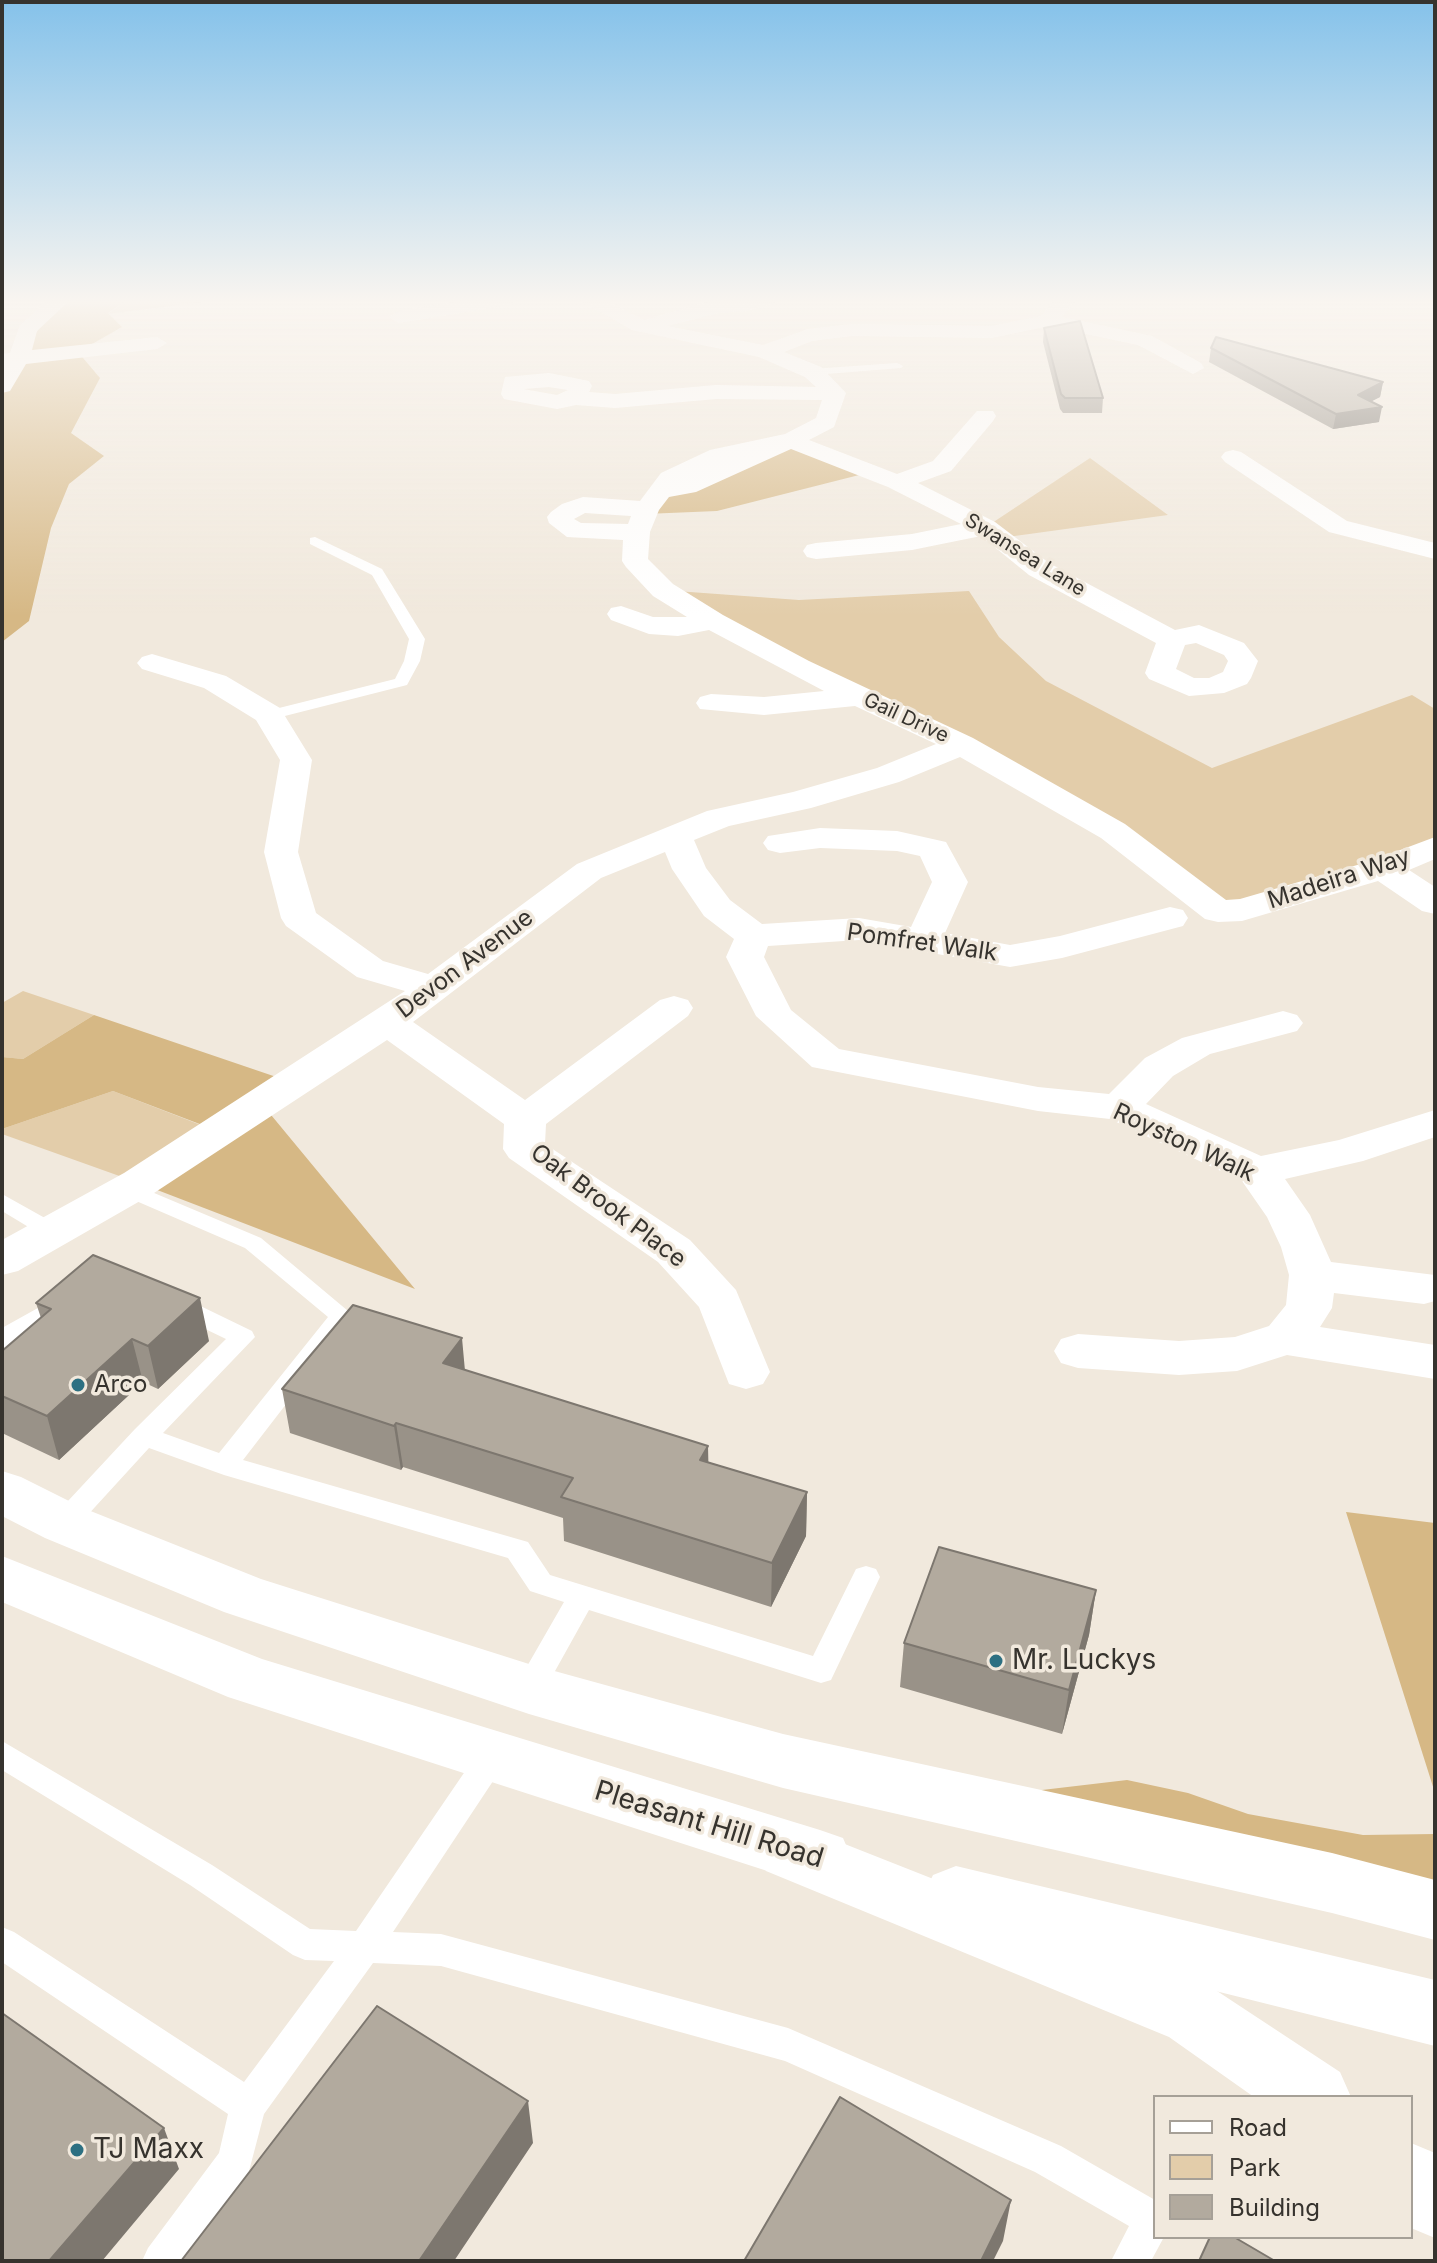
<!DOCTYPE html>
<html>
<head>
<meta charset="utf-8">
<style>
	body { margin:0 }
	#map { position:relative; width:1437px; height:2263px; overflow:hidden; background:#f1e9dd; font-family:Inter,sans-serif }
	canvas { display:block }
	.frame { position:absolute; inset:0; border:4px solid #36332e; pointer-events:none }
	.legend { position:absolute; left:1153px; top:2095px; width:260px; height:144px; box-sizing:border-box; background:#f1e9dd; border:2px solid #a6a097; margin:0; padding:10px 14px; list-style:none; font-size:24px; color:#36332e }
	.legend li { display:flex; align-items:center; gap:16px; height:40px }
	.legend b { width:40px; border:2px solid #a6a097 }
</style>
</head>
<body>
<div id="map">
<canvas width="1437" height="2263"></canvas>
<div class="frame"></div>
<ul class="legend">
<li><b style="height:10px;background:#fff"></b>Road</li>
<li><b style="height:22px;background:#e3cdaa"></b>Park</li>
<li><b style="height:22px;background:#b2aa9e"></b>Building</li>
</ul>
</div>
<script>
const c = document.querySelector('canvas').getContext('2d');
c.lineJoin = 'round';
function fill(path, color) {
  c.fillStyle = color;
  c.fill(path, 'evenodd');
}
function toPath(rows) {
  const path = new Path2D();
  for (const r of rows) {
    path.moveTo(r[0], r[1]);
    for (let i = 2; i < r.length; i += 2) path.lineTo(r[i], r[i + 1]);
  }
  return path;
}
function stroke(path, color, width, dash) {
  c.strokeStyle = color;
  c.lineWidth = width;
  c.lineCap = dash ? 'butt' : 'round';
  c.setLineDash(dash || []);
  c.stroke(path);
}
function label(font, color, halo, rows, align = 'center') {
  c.font = font + ' Inter,sans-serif';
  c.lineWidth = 7;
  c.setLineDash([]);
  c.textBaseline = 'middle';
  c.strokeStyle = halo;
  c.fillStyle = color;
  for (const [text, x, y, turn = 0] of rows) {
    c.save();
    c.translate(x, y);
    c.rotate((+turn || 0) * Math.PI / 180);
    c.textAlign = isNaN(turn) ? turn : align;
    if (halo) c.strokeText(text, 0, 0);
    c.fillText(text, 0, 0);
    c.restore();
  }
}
const green = toPath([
	[128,299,201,299,202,302,108,314],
	[1090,458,1168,515,1000,538,986,527],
	[663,590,799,600,969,591,999,637,1046,681,1212,768,1412,695,1435,709,1435,847,1242,910,1113,831],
	[23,991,94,1015,23,1059,2,1057,2,1003],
	[113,1091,219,1132,139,1183,2,1134,2,1129]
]);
const forest = toPath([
	[61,299,128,299,108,313,122,327,78,352,100,378,71,433,104,456,69,484,51,528,29,621,2,642,2,386,55,303],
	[788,440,871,472,717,511,645,514,661,491],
	[94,1015,294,1083,262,1104,415,1289,139,1183,218,1131,113,1091,2,1129,2,1057,23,1059],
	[1346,1512,1435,1523,1435,1793],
	[1127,1780,1188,1793,1248,1814,1363,1835,1435,1834,1435,1910,957,1800]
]);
const lane = toPath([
	[897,363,903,366,901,368,813,375,807,372,813,369,897,363],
	[315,537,382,569,425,639,420,661,407,685,269,720,263,718,263,712,395,679,404,661,409,639,372,575,310,544,310,538,315,537],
	[128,1182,261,1238,354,1316,243,1460,528,1542,550,1575,813,1656,856,1569,866,1566,876,1569,880,1577,831,1680,821,1683,589,1610,540,1698,529,1701,518,1698,514,1689,564,1602,530,1591,508,1558,224,1475,149,1448,74,1530,64,1534,54,1530,50,1523,54,1516,135,1429,226,1339,168,1311,165,1305,168,1299,177,1297,186,1299,252,1331,255,1337,163,1433,219,1453,328,1317,245,1248,120,1194,117,1189,120,1184,128,1182],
	[2,1194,61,1227,65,1232,61,1237,45,1237,2,1211,2,1194],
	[63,1294,72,1296,75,1302,72,1308,2,1349,2,1328,63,1294],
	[2,1741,212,1865,310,1929,356,1931,481,1748,492,1744,503,1748,507,1757,503,1766,393,1932,441,1934,788,2028,1061,2146,1155,2200,1155,2237,1164,2237,1151,2261,1111,2261,1129,2226,1035,2172,785,2061,441,1966,373,1963,264,2114,248,2175,184,2261,142,2261,148,2248,219,2153,228,2114,2,1962,2,1927,14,1932,244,2082,334,1961,305,1960,293,1955,190,1885,2,1770,2,1741]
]);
const street = toPath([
	[50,299,71,299,37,331,32,350,157,337,167,343,157,349,26,364,10,391,2,393,2,354,10,353,20,325,50,299],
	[474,299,518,299,508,305,399,323,389,317,399,311,474,299],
	[578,299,602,299,644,320,718,299,777,299,774,303,746,311,719,313,667,326,763,345,808,329,852,324,992,326,1041,316,1056,299,1077,299,1062,317,1152,336,1201,363,1204,368,1193,374,1138,345,1048,326,992,338,852,336,812,341,784,352,821,367,846,393,834,427,809,440,897,474,933,461,977,411,993,411,996,416,993,421,951,471,918,483,995,522,1049,563,1175,630,1199,625,1244,643,1258,661,1251,678,1247,684,1224,693,1189,696,1149,679,1145,673,1156,643,1029,575,981,536,912,550,816,559,807,557,803,551,807,545,816,543,912,534,961,524,888,487,791,449,696,492,669,497,659,510,650,532,648,559,673,584,723,615,809,661,973,738,1125,824,1226,900,1240,899,1371,861,1435,837,1435,859,1409,870,1435,887,1435,914,1422,911,1378,881,1242,921,1218,922,1205,919,1101,838,960,757,899,782,811,808,729,826,694,840,706,868,730,900,762,924,859,918,911,927,932,882,920,856,897,851,820,848,780,853,768,850,763,843,768,836,820,828,897,831,946,842,968,882,945,933,1010,945,1060,936,1170,907,1183,910,1188,918,1183,926,1062,958,1010,967,859,940,768,946,764,957,791,1010,839,1049,1038,1087,1109,1094,1145,1058,1182,1038,1283,1011,1297,1015,1303,1023,1297,1031,1210,1054,1173,1076,1146,1104,1261,1156,1339,1140,1435,1110,1435,1137,1363,1161,1285,1179,1310,1215,1331,1262,1435,1275,1435,1301,1424,1304,1334,1293,1332,1308,1320,1327,1435,1345,1435,1379,1287,1355,1237,1371,1179,1375,1078,1368,1061,1363,1054,1351,1061,1339,1078,1334,1179,1341,1235,1337,1269,1326,1286,1305,1289,1275,1281,1247,1267,1217,1242,1181,1110,1119,1038,1111,812,1067,756,1016,726,957,734,939,704,916,672,869,665,852,601,878,413,1022,525,1100,660,1000,674,996,688,1000,693,1008,688,1016,546,1124,545,1144,690,1240,736,1290,770,1372,763,1384,746,1389,729,1384,699,1307,658,1262,509,1158,503,1149,504,1124,387,1040,154,1193,18,1271,2,1275,2,1240,124,1173,405,991,357,977,286,926,281,918,264,852,280,760,256,720,204,688,142,669,137,663,142,657,152,654,226,676,280,708,312,760,298,852,316,913,383,961,428,974,577,864,707,811,793,792,877,768,936,744,855,706,764,715,700,709,696,703,700,697,711,694,764,697,824,691,709,630,678,636,649,634,611,620,607,614,611,608,621,606,653,617,687,617,653,596,626,567,622,561,623,540,567,537,549,523,547,517,551,512,562,504,583,497,640,501,661,473,710,450,785,434,816,418,822,400,716,399,615,408,576,405,557,409,504,399,501,394,505,377,549,373,589,381,592,386,589,392,615,394,716,385,816,387,805,377,759,357,632,330,578,299],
	[549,387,568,390,557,395,523,389,549,387],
	[585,513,631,516,628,524,581,523,574,519,585,513],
	[1196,643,1224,655,1228,661,1223,672,1209,678,1194,678,1176,669,1185,645,1196,643],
	[1233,450,1241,452,1347,521,1435,543,1435,559,1329,532,1225,462,1221,457,1225,452,1233,450]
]);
const secondary = toPath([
	[2,1471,21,1477,83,1508,261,1579,529,1664,783,1734,1332,1853,1435,1880,1435,1940,1332,1913,783,1788,529,1714,224,1612,45,1538,2,1516,2,1471],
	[2,1556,262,1659,820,1830,843,1838,852,1859,843,1880,820,1888,228,1697,2,1602,2,1556],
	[956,1866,1435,1980,1435,2046,956,1926,933,1917,923,1896,933,1875,956,1866]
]);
const primary = toPath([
	[789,1822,1217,1991,1340,2072,1351,2097,1254,2097,1169,2037,766,1871,757,1851,766,1831,789,1822],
	[1411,2143,1435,2153,1435,2238,1411,2228,1411,2143]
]);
const wall = toPath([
	[1044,328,1103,398,1102,413,1063,413,1060,409,1043,342],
	[1211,348,1383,382,1380,397,1371,401,1379,422,1333,429,1209,362],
	[36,1303,209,1341,158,1389,143,1382,59,1460,2,1433,2,1351,41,1318],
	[465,1370,708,1446,708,1462,807,1492,806,1536,771,1607,564,1541,563,1518,403,1467,401,1470,290,1433,282,1389],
	[1096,1590,1089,1635,1062,1734,900,1687,904,1643]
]);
const shadedWall = toPath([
	[1383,382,1380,397,1355,410,1358,395],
	[1382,407,1379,422,1333,429,1336,414],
	[200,1298,209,1341,158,1389,148,1346],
	[462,1338,466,1382,443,1363],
	[132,1339,143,1382,59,1460,47,1416],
	[396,1423,403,1467,401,1470,394,1426],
	[708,1446,709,1490,700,1460],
	[807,1492,806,1536,771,1607,772,1563],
	[1096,1590,1089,1635,1062,1734,1069,1690],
	[528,2101,533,2143,454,2261,419,2261],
	[164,2128,179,2169,102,2261,49,2261],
	[1011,2200,1003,2241,993,2261,981,2261]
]);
const building = toPath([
	[1080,321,1103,398,1065,398,1061,394,1044,328,1080,321],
	[1216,337,1383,382,1358,395,1382,407,1336,414,1211,348,1216,337],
	[93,1255,200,1298,148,1346,132,1339,47,1416,2,1396,2,1351,51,1309,36,1303,93,1255],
	[353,1305,462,1338,443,1363,708,1446,700,1460,807,1492,772,1563,561,1497,573,1478,396,1423,394,1426,282,1389,353,1305],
	[939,1547,1096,1590,1069,1690,904,1643,939,1547],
	[377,2006,528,2101,419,2261,181,2261,377,2006],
	[2,2013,164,2128,49,2261,2,2261,2,2013],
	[840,2097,1011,2200,981,2261,744,2261,840,2097],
	[1210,2237,1234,2237,1275,2261,1199,2261,1210,2237]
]);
const markers = [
	[78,1385,8,"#2d7082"],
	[996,1661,8,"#2d7082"],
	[77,2150,8,"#2d7082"]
];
const farStreetnames = [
	["Swansea Lane",1025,555,32],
	["Gail Drive",906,718,25]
];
const streetNames = [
	["Madeira Way",1339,879,-18],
	["Pomfret Walk",922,943,8],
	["Devon Avenue",465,964,-37],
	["Royston Walk",1184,1143,25],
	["Oak Brook Place",608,1206,37]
];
const poiNames = [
	["Arco",94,1385]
];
const nearPoinames = [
	["Mr. Luckys",1012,1661],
	["TJ Maxx",93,2150]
];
const nearStreetnames = [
	["Pleasant Hill Road",709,1825,17]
];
fill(green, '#e3cdaa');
fill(forest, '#d6b885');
fill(lane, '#fff');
fill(street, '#fff');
fill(secondary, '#fff');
fill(primary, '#fff');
fill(wall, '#999288');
fill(shadedWall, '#7d776f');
fill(building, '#b2aa9e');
stroke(building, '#7d776f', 2);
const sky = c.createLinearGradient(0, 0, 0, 616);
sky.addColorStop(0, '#85c2ea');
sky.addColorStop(0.49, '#f9f5f0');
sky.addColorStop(1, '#f9f5f000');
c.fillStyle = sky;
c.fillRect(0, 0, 1437, 616);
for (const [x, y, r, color] of markers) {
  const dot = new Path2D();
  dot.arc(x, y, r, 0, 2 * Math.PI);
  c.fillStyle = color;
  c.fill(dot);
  stroke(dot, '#f1e9dd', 3);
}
label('20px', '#36332e', '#f1e9dd', farStreetnames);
label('24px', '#36332e', '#f1e9dd', streetNames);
label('24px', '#36332e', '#f1e9dd', poiNames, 'left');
label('28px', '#36332e', '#f1e9dd', nearPoinames, 'left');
label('28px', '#36332e', '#f1e9dd', nearStreetnames);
</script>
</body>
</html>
